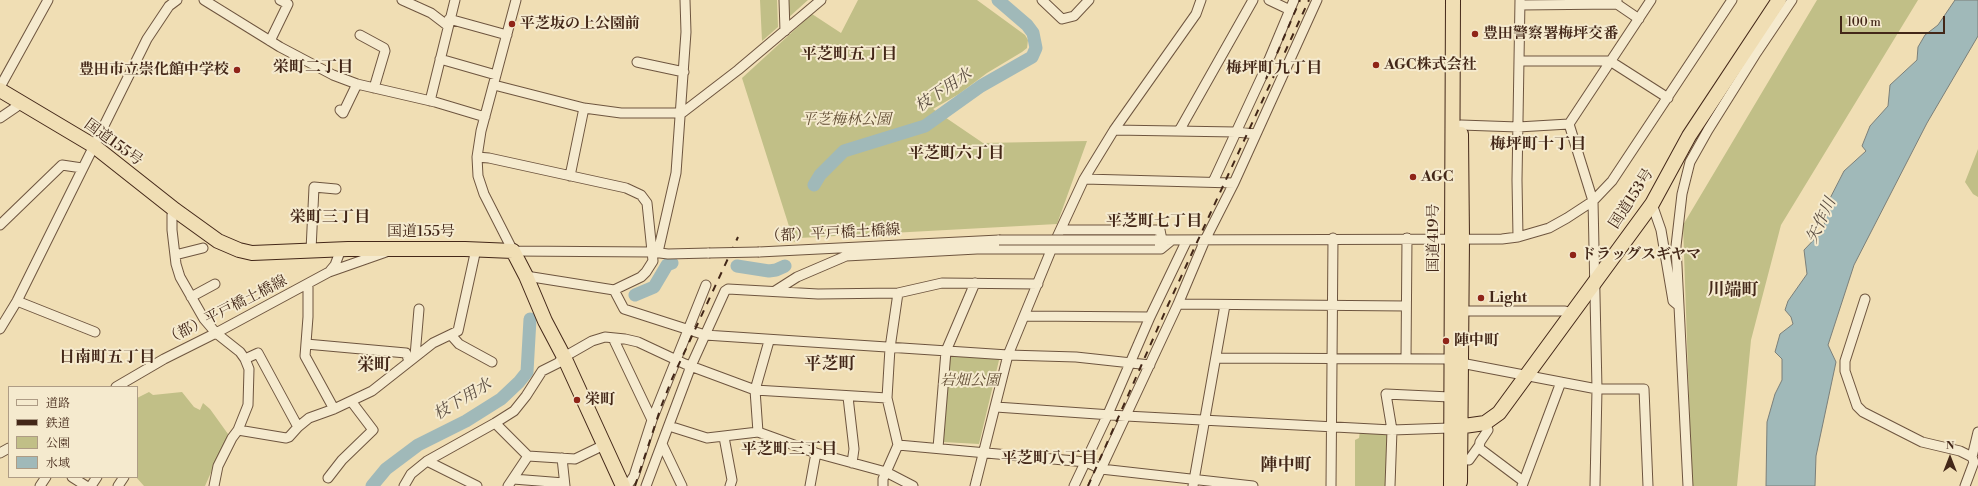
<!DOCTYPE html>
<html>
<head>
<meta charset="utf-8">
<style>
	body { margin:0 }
	#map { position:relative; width:1978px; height:486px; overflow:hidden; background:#f0deb4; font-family:"Libre Bodoni","Noto Serif JP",serif }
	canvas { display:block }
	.legend { position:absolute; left:8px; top:386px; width:130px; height:92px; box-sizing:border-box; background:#f5eace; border:1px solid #ae9c85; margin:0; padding:5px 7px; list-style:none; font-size:12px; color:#432718 }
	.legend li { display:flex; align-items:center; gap:8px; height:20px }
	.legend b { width:20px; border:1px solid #ae9c85 }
	.north { position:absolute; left:1930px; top:438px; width:40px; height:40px; -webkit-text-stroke:3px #f5eace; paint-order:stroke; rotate:0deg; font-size:11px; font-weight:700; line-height:16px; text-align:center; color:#432718 }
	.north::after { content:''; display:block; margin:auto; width:14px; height:18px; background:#432718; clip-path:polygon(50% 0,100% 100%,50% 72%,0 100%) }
	.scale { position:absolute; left:1840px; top:16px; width:105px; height:18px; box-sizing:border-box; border:2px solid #432718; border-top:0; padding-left:5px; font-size:12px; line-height:14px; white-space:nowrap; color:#432718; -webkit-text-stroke:3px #f5eace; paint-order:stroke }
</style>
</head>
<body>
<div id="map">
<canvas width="1978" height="486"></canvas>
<ul class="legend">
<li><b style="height:5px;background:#f5eace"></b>道路</li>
<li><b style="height:5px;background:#432718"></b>鉄道</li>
<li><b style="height:11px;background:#c1bf87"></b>公園</li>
<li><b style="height:11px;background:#a0b9b9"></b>水域</li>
</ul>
<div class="north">N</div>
<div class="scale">100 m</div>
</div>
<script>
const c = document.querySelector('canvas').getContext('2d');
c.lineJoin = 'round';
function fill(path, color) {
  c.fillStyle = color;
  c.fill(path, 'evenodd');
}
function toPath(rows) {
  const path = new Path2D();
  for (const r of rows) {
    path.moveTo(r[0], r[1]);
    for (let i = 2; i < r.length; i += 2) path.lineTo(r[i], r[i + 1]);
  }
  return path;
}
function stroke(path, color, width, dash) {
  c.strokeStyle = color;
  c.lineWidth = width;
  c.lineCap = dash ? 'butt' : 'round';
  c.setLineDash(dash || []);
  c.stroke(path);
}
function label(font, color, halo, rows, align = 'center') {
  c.font = font + ' "Libre Bodoni","Noto Serif JP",serif';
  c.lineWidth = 4;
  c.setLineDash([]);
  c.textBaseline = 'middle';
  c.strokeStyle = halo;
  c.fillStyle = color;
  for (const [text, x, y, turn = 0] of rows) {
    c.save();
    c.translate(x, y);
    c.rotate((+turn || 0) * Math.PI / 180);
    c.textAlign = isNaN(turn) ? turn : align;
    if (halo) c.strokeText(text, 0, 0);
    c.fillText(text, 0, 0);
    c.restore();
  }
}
const green = toPath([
	[760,0,777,0,778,27,762,41],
	[786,0,808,0,788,18],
	[858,0,977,0,1025,35,1028,40,1027,48,1022,52,987,73,959,94,933,109,983,143,1087,141,1057,224,799,238,794,242,742,78,812,14,841,33],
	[1817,0,1918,0,1781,225,1751,340,1737,486,1692,486,1683,225],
	[1978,149,1978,197,1973,194,1965,182],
	[948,354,1000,356,979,444,943,442],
	[149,392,153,395,182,392,194,407,200,410,203,403,210,409,228,434,205,486,144,486,136,477,137,477,137,398],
	[1360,430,1388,431,1385,486,1355,486,1355,440,1359,438]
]);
const water = toPath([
	[1955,0,1978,0,1978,36,1927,123,1854,265,1828,345,1836,362,1816,456,1815,486,1766,486,1767,422,1775,394,1782,380,1782,359,1775,352,1780,334,1793,324,1791,317,1785,310,1788,301,1807,274,1804,250,1825,228,1823,212,1844,171,1866,151,1862,146,1870,126,1888,106,1890,85,1917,60,1918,47,1925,35,1938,25,1955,0]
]);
const river = toPath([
	[814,185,820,175,844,151,925,126,981,86,1032,57,1036,48,1033,33,1027,25,998,0],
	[737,266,769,271,776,270,785,266],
	[635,295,654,287,667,265,672,263],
	[372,486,386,469,418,445,466,421,501,399,519,382,527,372,530,319]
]);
const minor = toPath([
	[204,0,280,47,333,75,357,84,435,102,485,117],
	[402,0,431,13,448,26],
	[516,0,481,131,477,157,478,176,484,194,513,251,652,252,668,254,709,253],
	[784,0,785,31],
	[1042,0,1062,19,1074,16,1089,0],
	[1269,0,1290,10],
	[1617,4,1639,19],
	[1520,5,1617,4,1617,0],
	[449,19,507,35],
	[360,35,384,48,385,51,374,88],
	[270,41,288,4,280,0],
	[440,59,496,75],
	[1519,61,1610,61,1668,98],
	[637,62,684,72],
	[494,85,584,108,621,113,682,113,738,70,821,0],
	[0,87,48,0],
	[430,101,455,0],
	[340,110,343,113,357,84],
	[0,118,22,103],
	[1461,125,1518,127,1569,124],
	[1114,130,1236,132,1256,134],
	[1179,131,1253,0],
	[477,157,489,158,626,188,641,195,647,203,653,261,646,272,641,277,614,290,526,276],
	[570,176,584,108],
	[1084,179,1234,183],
	[1213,182,1263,74,1294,0],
	[1652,204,1661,230,1672,295,1673,301,1679,306],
	[175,210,172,215,172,230,176,264,180,277,204,319,216,333,240,352,245,359,249,369,248,405,238,430,232,438,218,466,214,486],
	[0,225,62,165,82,168],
	[1062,230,1160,230,1162,240],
	[1518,237,1517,180,1520,0],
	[1155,240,1502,239,1518,237,1549,228,1567,218,1593,201,1612,181,1732,0],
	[311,250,314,187,336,189],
	[658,252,676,173,686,32,685,0],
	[759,252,999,240],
	[175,255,203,248],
	[330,271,335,265,341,249],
	[308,284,308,317,305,356,334,409],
	[614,290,624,309,705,335,1008,355,1076,357,1150,365],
	[775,291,797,277,846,256,977,249,1161,249,1172,240],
	[191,297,215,284],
	[1865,299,1845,361,1845,371,1857,406,1863,412,1922,442,1960,451,1972,457,1974,462,1965,486],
	[17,301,95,332],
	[1178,304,1406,306],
	[1461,311,1565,311,1573,313],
	[1025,316,1150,317],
	[0,329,17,301,147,39,169,6,177,0],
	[451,335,459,344,492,362],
	[613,338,652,420],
	[306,344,406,353,409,361],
	[415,356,419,309],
	[1216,358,1450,359],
	[245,359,258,353,298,427],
	[1406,359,1407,238],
	[1461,363,1597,389,1644,389,1648,486],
	[116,387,164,359,216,333,329,272,386,252],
	[848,397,854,449,852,463],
	[996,407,1126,416,1392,430,1450,428],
	[495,423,514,411,526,396,542,371,558,363,564,357,592,341,605,337,625,339,638,342,685,364,755,390,887,398],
	[1485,423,1488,430,1480,442,1479,448,1523,481],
	[669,426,707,438,758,432,816,453,886,472,913,486],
	[238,430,286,438,289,437,298,427,309,418,334,409,372,391,433,343,458,331,476,249],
	[758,432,755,390,769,341],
	[724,437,732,480,730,486],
	[662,444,682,486],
	[898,445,1086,462,1101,469,1253,486],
	[938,448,946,351,975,283],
	[0,453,9,448],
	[1972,457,1978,432],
	[562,458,565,486],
	[1469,460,1479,446],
	[427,461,477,486],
	[72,477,86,486],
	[328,478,342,460,373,430,351,401],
	[513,479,564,483],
	[40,486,46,477],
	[91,486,97,477],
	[118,486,124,477],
	[404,486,411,474,427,461,495,423,528,456,575,459,604,445],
	[508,486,528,456],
	[627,486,634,476,652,420,706,285],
	[646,486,691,366,725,291,728,289,818,294,898,293,942,283,1038,284],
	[810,486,816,453],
	[883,486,883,479,898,445,887,398,890,348,898,293],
	[975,486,1008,355,1052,248,1084,179,1114,130,1196,14,1201,0],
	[1074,486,1108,414,1150,317,1187,240],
	[1093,486,1178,304,1205,240,1234,183,1317,0],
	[1193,486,1225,305],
	[1331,486,1333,238],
	[1390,486,1392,430,1386,394,1450,397],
	[1522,486,1561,382],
	[1595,486,1597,389,1593,201,1569,124,1651,0],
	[1688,486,1676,246,1682,194,1690,162,1708,130,1755,55,1792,0]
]);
const highway = toPath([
	[0,90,94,146,175,210,218,241,239,250,252,253,348,249,465,249,513,251,526,276,545,321,564,357,623,486],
	[1450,428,1485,423,1499,413,1652,204,1689,136,1779,0],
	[1460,482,1462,239,1461,134],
	[1451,486,1453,0]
]);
const rail = toPath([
	[1266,79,1300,0],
	[635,486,661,407,672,379,738,237],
	[1088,486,1168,305,1309,0]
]);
const minorBridge = toPath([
	[999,240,1155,240],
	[709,253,759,252]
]);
const markers = [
	[512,24,4,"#8f2418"],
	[1475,34,4,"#8f2418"],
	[1376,65,4,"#8f2418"],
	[237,70,4,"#8f2418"],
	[1413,177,4,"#8f2418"],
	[1573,255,4,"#8f2418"],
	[1481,298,4,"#8f2418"],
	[1446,341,4,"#8f2418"],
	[577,400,4,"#8f2418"]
];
const poiNames = [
	["平芝坂の上公園前",520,24],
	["豊田警察署梅坪交番",1483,34],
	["AGC株式会社",1384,65],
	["豊田市立崇化館中学校",229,70,"right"],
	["AGC",1421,177],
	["ドラッグスギヤマ",1581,255],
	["Light",1489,298],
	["陣中町",1454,341],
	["栄町",585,400]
];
const parkNames = [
	["平芝梅林公園",846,120],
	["岩畑公園",970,381]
];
const streetNames = [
	["国道155号",113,143,36],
	["国道153号",1632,199,-57],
	["国道155号",421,232],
	["（都）平戸橋土橋線",833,234,-3],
	["国道419号",1434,238,-90],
	["（都）平戸橋土橋線",226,311,-27]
];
const neighbourhoodNames = [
	["平芝町五丁目",849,55],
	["栄町二丁目",313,68],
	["梅坪町九丁目",1274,69],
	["梅坪町十丁目",1538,145],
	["平芝町六丁目",956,154],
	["栄町三丁目",330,218],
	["平芝町七丁目",1154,222],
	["日南町五丁目",107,358],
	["平芝町三丁目",789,450],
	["平芝町八丁目",1049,459]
];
const waterNames = [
	["枝下用水",944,91,-34],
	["矢作川",1822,221,-65],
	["枝下用水",463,400,-31]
];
const quarterNames = [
	["川端町",1733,291],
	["平芝町",830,365],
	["栄町",374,366],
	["陣中町",1286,466]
];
fill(green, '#c1bf87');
fill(water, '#a0b9b9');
stroke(water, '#7b7f79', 1);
stroke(river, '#a0b9b9', 13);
stroke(minor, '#6e553f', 11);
stroke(highway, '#432718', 16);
stroke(minor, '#f5eace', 9);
stroke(highway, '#f0deb4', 14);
stroke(rail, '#432718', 2, [7, 7]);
stroke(minorBridge, '#6e553f', 11, []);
stroke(minorBridge, '#f5eace', 9);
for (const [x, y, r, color] of markers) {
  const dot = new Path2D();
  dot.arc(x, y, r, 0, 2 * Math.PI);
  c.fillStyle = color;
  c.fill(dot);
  stroke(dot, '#f5eace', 1.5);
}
label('bold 15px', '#432718', '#f5eace', poiNames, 'left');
label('italic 15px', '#624d34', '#f5eace', parkNames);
label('15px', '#432718', '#f5eace', streetNames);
label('bold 16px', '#432718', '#f5eace', neighbourhoodNames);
label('italic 16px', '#5a4c40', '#f5eace', waterNames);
label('bold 17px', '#432718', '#f5eace', quarterNames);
</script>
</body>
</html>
